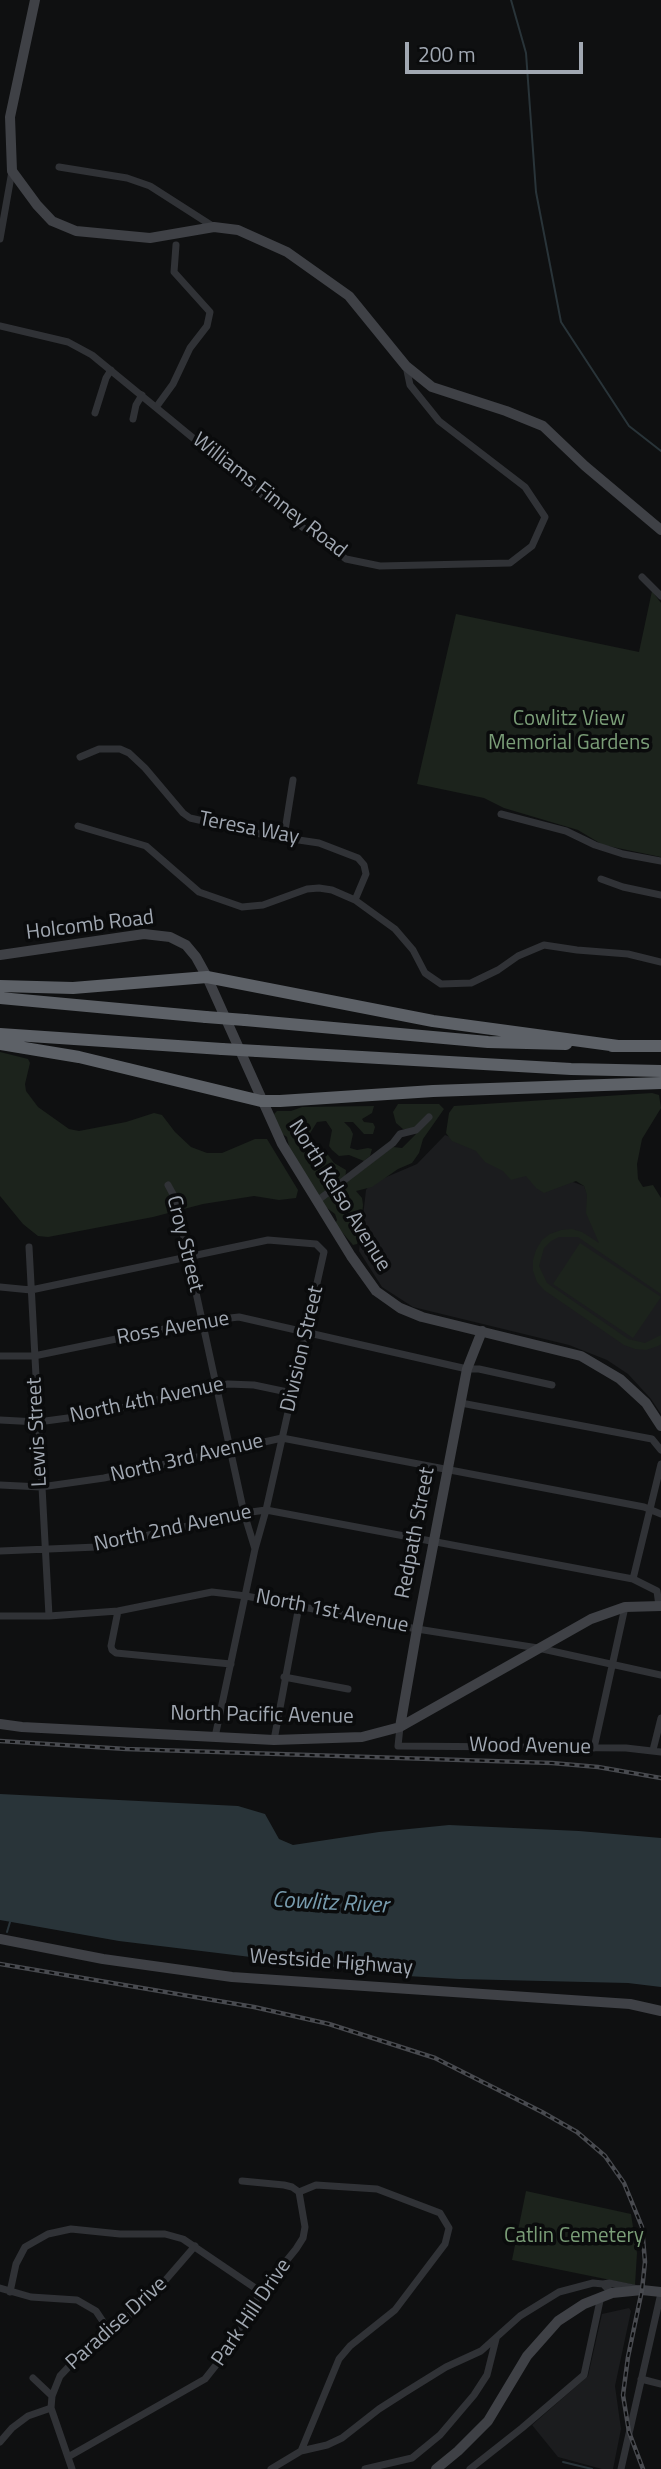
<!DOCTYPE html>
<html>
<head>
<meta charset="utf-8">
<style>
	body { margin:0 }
	#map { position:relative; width:661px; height:2469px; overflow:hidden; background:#0f1011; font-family:"Titillium Web",sans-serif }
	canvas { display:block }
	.scale { position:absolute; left:405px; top:42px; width:178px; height:32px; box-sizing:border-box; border:4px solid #a1a8b2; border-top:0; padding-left:9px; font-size:21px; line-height:24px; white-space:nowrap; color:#a1a8b2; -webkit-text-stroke:5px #0a0b0c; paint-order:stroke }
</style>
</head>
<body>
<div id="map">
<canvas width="661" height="2469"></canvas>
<div class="scale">200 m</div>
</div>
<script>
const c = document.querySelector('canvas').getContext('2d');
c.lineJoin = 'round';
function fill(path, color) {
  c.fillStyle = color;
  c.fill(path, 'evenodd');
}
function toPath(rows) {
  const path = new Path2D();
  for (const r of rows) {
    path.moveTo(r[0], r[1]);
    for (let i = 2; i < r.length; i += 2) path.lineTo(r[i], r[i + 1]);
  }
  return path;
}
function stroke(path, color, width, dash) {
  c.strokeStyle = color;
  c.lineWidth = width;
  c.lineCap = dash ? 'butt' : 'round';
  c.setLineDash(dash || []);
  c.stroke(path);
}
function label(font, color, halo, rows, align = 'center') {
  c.font = font + ' "Titillium Web",sans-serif';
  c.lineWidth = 7;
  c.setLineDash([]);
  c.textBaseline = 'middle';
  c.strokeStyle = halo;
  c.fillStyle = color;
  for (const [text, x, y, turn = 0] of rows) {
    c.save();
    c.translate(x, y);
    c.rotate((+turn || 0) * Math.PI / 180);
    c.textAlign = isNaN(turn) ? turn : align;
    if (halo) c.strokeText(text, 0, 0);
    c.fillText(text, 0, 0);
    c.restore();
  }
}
const built = toPath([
	[445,1135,584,1186,596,1216,661,1275,661,1414,651,1399,628,1374,607,1360,569,1345,413,1307,382,1287,359,1251,366,1190,370,1184,417,1164],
	[629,2308,631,2311,615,2386,621,2429,613,2469,602,2469,558,2457,532,2425,588,2376,602,2314]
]);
const green = toPath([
	[652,591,661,603,661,857,603,845,578,830,504,808,484,798,417,784,456,614,639,652],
	[0,1052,28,1059,30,1063,25,1084,26,1091,38,1107,69,1129,79,1131,126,1122,154,1113,162,1115,175,1132,191,1147,207,1153,222,1153,255,1139,267,1139,298,1190,296,1198,279,1200,254,1196,203,1204,153,1217,48,1237,38,1236,23,1224,0,1196],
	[652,1093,659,1095,661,1108,642,1139,637,1164,638,1179,643,1187,653,1185,661,1198,661,1294,578,1237,559,1237,551,1241,544,1248,539,1266,547,1283,628,1339,645,1343,661,1335,661,1344,658,1346,646,1350,635,1349,624,1345,544,1290,537,1282,533,1271,533,1260,536,1250,542,1240,550,1234,561,1230,572,1229,582,1232,599,1243,586,1213,587,1195,584,1186,576,1181,544,1193,536,1188,526,1176,511,1180,503,1171,485,1162,476,1151,452,1141,446,1133,449,1113,454,1106],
	[398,1104,439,1104,444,1109,423,1139,419,1153,412,1163,398,1169,372,1187,356,1191,362,1198,363,1205,360,1237,357,1244,353,1245,335,1224,337,1220,335,1214,323,1205,290,1151,287,1137,279,1132,272,1118,274,1114,277,1111,291,1111,302,1107,374,1106,372,1113,362,1119,364,1122,373,1123,375,1127,373,1134,364,1134,353,1122,344,1122,350,1128,353,1134,350,1148,357,1150,368,1148,372,1149,370,1156,364,1161,349,1155,339,1156,332,1150,329,1146,332,1130,326,1121,317,1122,309,1135,312,1146,323,1148,334,1163,346,1170,345,1183,393,1147,402,1148,416,1134,417,1130,403,1129,396,1123,393,1112],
	[580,1243,661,1297,633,1338,553,1284],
	[526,2191,631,2214,637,2253,635,2285,512,2260]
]);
const water = toPath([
	[0,1794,238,1806,265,1814,279,1839,293,1845,379,1832,449,1825,579,1831,661,1838,661,1987,628,1983,459,1979,407,1976,119,1941,0,1920]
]);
const stream = toPath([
	[511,0,526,53,536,192,561,322,629,426,661,451],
	[7,1932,10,1922],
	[563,2462,592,2469]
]);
const street = toPath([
	[59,167,127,178,150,186,214,227],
	[0,239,12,171],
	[0,326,68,342,92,355,294,521,346,559,380,566,510,563,532,546,545,517,525,487,439,421,410,385,406,366],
	[157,406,173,384,190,348,207,326,210,312,174,272,176,245],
	[95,413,106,378,111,370],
	[133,419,136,405,142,395],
	[642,577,661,596],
	[80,757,99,749,120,749,129,753,145,768,183,813,190,818,265,835,319,843,358,858,364,865,366,874,355,900],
	[501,814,566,831,595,845,623,854,661,861],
	[78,826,146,846,199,892,242,907,263,905,307,889,319,888,332,890,355,900,395,929,413,950,425,973,441,984,471,983,498,970,518,956,544,945,577,950,628,954,661,962],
	[284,837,293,780],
	[601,879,623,887,661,895],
	[168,1185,174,1196,178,1210,244,1513,255,1549],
	[317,1201,393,1143,400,1134,416,1130,429,1117],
	[29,1247,49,1616],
	[0,1287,31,1290,268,1240,316,1244,324,1252,266,1510,255,1549,215,1737],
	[0,1356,34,1356,203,1321,239,1317,467,1369,479,1369,552,1385],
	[461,1403,652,1439,661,1450],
	[0,1420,38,1422,90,1415,228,1384,254,1385,292,1393],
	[0,1485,41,1487,104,1478,282,1438,644,1507,661,1514],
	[0,1551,97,1547,244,1513,266,1510,633,1579,657,1591,659,1606],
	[633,1579,661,1464],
	[118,1611,111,1646,112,1650,116,1653,231,1664],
	[0,1616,49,1616,118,1611,212,1592,246,1596,417,1629,538,1648,661,1675],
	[284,1677,348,1689],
	[400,1727,398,1746,626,1748,661,1752],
	[274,1740,299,1606],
	[594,1748,625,1607],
	[653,1750,661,1718],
	[299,2192,316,2185,377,2189,440,2213,449,2228,445,2244,395,2310,350,2346,339,2359,301,2451],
	[603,2284,609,2283,638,2289],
	[0,2288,31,2297,77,2300,96,2311,110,2332],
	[10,2292,16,2264,25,2247,48,2234,71,2229,120,2234,165,2234,183,2239,261,2292],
	[33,2378,52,2396],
	[641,2379,661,2384],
	[0,2442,12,2428,28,2416,51,2408],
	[68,2457,205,2379,224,2355,261,2292,296,2249,303,2238,305,2227,299,2192,292,2187,284,2185,242,2181],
	[72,2469,51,2408,52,2396,60,2376,76,2359,150,2298,195,2246],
	[271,2469,301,2451,327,2445,342,2438,379,2409,404,2393,446,2367,481,2351,520,2316,559,2292,593,2283,603,2284,612,2293],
	[365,2469,412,2458,440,2435,474,2395,487,2375,496,2339],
	[470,2469,522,2428,584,2375,601,2296],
	[621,2469,661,2293]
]);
const secondary = toPath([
	[35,0,10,117,12,171,37,205,52,221,76,231,150,238,214,227,238,230,287,252,349,296,406,366,432,387,506,411,543,426,585,466,661,530],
	[0,955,144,934,170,937,186,945,196,957,207,977,282,1144,351,1256,376,1291,400,1308,422,1317,581,1356,620,1379,646,1403,661,1426],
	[0,1724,22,1727,274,1740,362,1737,400,1727,591,1619,625,1607,661,1606],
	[400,1727,417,1629,467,1369,482,1331],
	[0,1939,103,1959,232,1977,630,2004,661,2011],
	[436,2469,458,2451,488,2421,527,2356,558,2321,584,2304,612,2293,642,2290,661,2292]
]);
const highway = toPath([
	[0,986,73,988,207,977,433,1021,618,1046],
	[0,998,206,1017],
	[245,1020,488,1042,566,1044],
	[0,1034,222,1049],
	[0,1044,79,1057,261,1101,280,1101,433,1091,661,1083],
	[612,1046,661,1046],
	[257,1051,571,1069,661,1071]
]);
const rail = toPath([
	[0,1741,126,1749,552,1763,598,1767,661,1778],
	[0,1964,254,2007,329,2024,435,2058,542,2112,577,2132,605,2156,624,2183,642,2227,645,2262,642,2290,628,2357,623,2395,629,2432,643,2469]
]);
const highwayBridge = toPath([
	[206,1017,245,1020],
	[222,1049,257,1051]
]);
const streetNames = [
	["Williams Finney Road",269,496,38],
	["Teresa Way",249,829,11],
	["Holcomb Road",90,926,-7],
	["North Kelso Avenue",339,1196,58],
	["Croy Street",184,1244,76],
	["Ross Avenue",173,1329,-10],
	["Division Street",303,1349,-77],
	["North 4th Avenue",147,1401,-12],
	["Lewis Street",38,1432,-93],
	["North 3rd Avenue",187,1459,-13],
	["North 2nd Avenue",173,1529,-12],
	["Redpath Street",416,1533,-79],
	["North 1st Avenue",332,1612,11],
	["North Pacific Avenue",262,1716,1],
	["Wood Avenue",530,1747,1],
	["Westside Highway",331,1963,4],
	["Park Hill Drive",252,2313,-56],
	["Paradise Drive",117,2324,-42]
];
const parkNames = [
	["Cowlitz View",569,720],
	["Memorial Gardens",569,744],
	["Catlin Cemetery",574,2237]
];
const waterNames = [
	["Cowlitz River",330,1904,3]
];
fill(built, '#1b1c1e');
fill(green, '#1c231c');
fill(water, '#293439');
stroke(stream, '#293439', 2);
stroke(street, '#303236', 7);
stroke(secondary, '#3f4146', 10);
stroke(highway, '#5d6167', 12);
stroke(rail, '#484a4f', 4.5);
stroke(rail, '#0a0b0c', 2, [5]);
stroke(highwayBridge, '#5d6167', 12);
label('21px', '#a1a8b2', '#0a0b0c', streetNames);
label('21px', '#7a9d77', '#0a0b0c', parkNames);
label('italic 23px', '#779bad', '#0a0b0c', waterNames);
</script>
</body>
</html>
